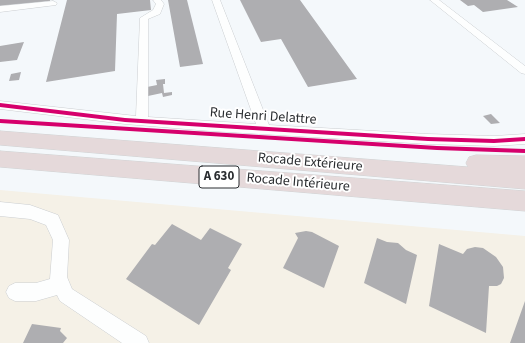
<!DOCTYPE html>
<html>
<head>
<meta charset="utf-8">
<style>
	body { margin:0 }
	canvas { display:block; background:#f4f8fb }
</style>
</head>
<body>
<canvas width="525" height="343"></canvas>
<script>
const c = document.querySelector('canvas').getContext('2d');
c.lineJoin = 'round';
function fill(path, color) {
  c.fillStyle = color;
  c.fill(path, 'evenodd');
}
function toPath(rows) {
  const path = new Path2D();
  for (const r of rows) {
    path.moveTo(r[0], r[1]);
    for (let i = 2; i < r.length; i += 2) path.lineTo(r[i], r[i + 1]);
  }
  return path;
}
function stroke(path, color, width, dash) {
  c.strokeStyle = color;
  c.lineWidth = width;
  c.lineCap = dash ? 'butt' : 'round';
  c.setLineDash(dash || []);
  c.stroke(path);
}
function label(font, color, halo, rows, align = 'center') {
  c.font = font + ' "Source Sans 3",sans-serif';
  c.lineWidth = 4;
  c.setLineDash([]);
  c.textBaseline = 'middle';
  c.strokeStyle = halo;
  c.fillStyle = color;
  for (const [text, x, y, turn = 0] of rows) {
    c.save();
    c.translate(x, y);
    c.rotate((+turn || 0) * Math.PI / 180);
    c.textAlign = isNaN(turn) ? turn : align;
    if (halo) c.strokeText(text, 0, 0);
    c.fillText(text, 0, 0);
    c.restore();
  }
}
const commercial = toPath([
	[0,190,525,236,525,343,0,343]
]);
const building = toPath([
	[0,0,50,0,50,1,0,7],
	[67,0,150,0,151,10,117,14,115,71,46,82],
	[168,0,187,0,203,64,180,67],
	[240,0,300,0,357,79,308,87,281,39,261,42],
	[460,0,507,0,518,7,483,12,474,5,468,6],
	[24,42,17,60,0,62,0,46],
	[21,72,19,80,9,81,11,74],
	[165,79,165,84,163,84,164,93,172,92,172,95,163,97,162,93,148,96,147,87,157,85,156,80],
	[491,114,500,123,491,124,483,116],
	[172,224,201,240,210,228,242,244,228,268,231,270,199,325,126,279,152,244,155,245],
	[306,231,312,232,339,246,324,288,283,268,298,238,295,233],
	[377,238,387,242,398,243,406,250,417,255,406,304,364,283],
	[439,244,463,254,467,249,475,247,483,248,496,257,503,267,504,278,501,284,497,286,489,286,486,333,429,306],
	[525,301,525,343,510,343],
	[32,324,61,328,60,331,67,338,63,343,23,343]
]);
const minor = toPath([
	[153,0,161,0,164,4,160,14,148,19,148,117,256,124,212,0,220,0,269,125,428,134,494,136,525,134,525,144,494,146,428,144,210,131,125,124,0,109,0,101,136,116,140,18,153,10,156,4,153,0],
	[430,0,439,0,525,66,525,74,521,73,430,0],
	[53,1,57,3,56,5,0,12,0,6,53,1],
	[0,202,30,205,58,215,69,240,67,277,72,289,146,336,149,343,122,343,60,301,57,295,36,301,15,301,9,298,6,292,9,286,15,283,36,283,50,279,53,240,46,225,30,219,0,216,0,202]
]);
const highway = toPath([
	[0,131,468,167,466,163,469,157,476,155,525,156,525,189,0,145,0,131],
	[0,151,525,191,525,211,0,167,0,151]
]);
const cycleway = toPath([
	[0,103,125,118,428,137,494,139,525,137,525,141,494,143,428,141,125,122,0,107,0,103],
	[0,119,437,146,525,149,525,153,437,150,0,123,0,119]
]);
const shields = [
	[219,177,40]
];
const shieldNames = [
	["A 630",219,177]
];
const streetNames = [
	["Rue Henri Delattre",263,117,4],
	["Rocade Extérieure",310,163,5],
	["Rocade Intérieure",298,183,5]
];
fill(commercial, '#f5f1e7');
fill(building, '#aeaeb1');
stroke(minor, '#cbced1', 1);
stroke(highway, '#d0d3d4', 1);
fill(minor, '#fdfefe');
fill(highway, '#e5d9da');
fill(cycleway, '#d6006c');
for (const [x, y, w] of shields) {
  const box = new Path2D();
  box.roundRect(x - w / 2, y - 11, w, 22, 3);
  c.fillStyle = '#fff';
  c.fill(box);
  stroke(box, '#2a2d30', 1);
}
label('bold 13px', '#2a2d30', null, shieldNames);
label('14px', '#2a2d30', '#fff', streetNames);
</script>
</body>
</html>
